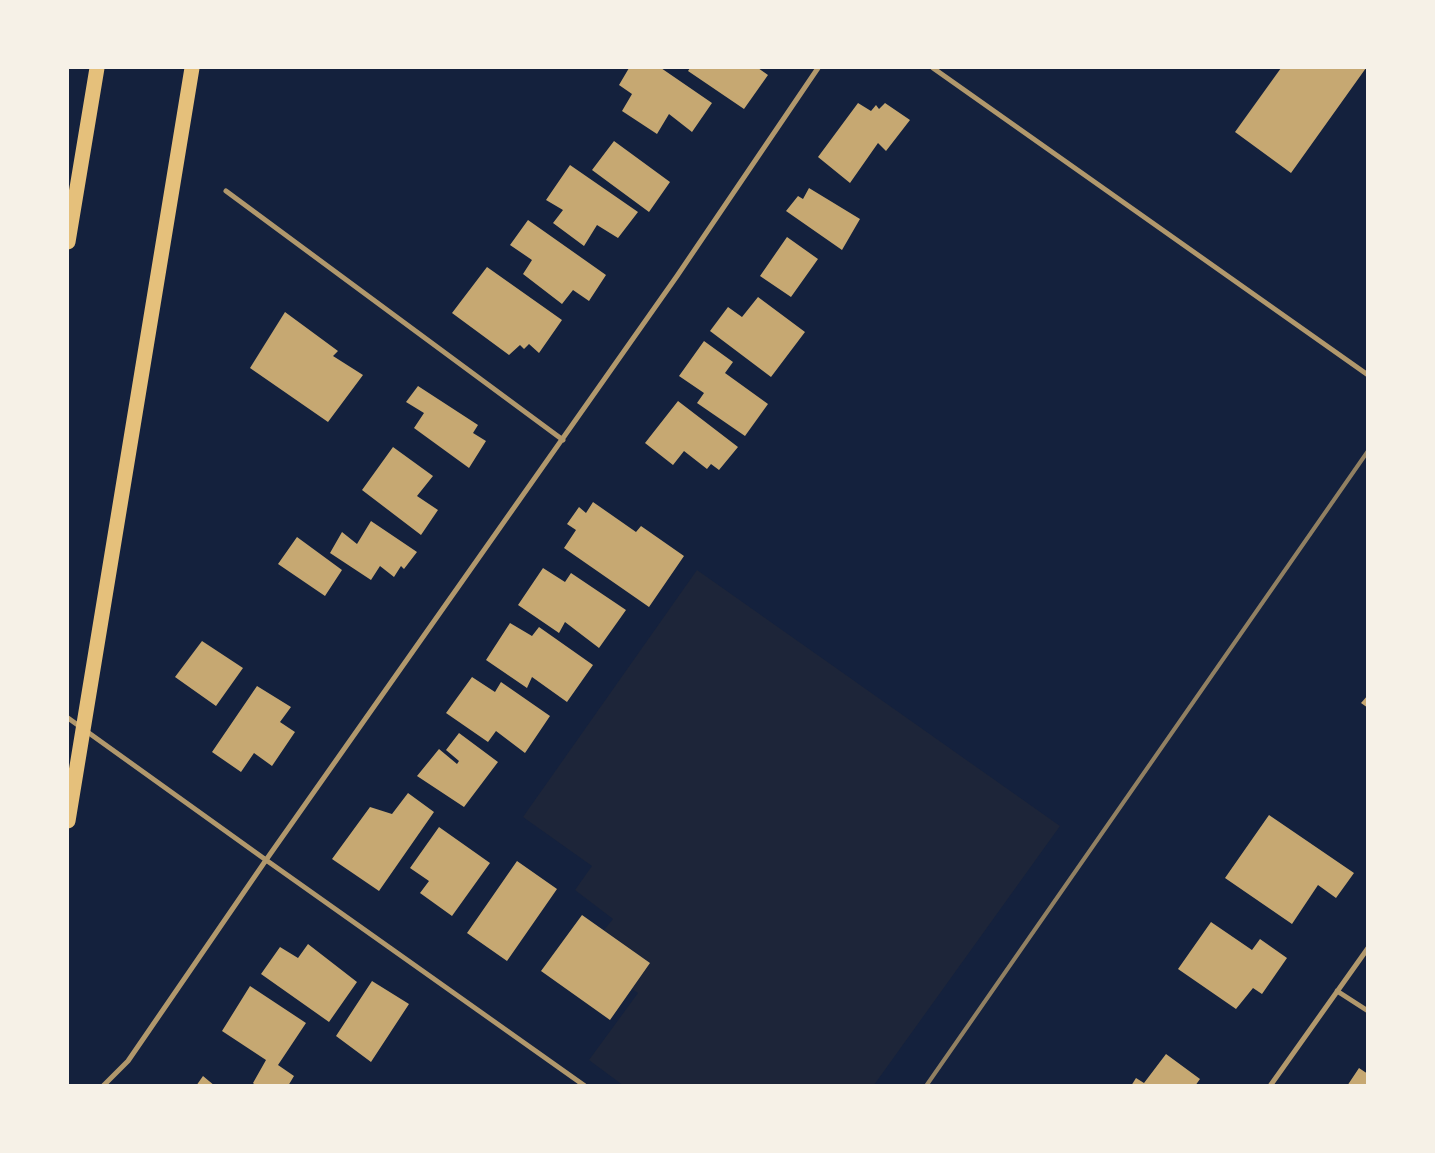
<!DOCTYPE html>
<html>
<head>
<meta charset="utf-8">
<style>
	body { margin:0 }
	#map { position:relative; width:1435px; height:1153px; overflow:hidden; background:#14213d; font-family:"Fira Sans Condensed",sans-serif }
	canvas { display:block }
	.frame { position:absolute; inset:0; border:69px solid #f6f1e7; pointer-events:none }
</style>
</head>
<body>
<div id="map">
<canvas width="1435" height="1153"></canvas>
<div class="frame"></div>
</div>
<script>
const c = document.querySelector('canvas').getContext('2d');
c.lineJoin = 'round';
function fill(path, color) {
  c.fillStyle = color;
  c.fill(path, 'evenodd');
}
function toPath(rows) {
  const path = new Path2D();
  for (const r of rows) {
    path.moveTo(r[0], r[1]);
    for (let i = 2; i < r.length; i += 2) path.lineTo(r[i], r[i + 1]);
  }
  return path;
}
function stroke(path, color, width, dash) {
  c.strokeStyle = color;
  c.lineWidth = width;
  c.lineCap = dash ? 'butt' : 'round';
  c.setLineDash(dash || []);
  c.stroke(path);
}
const green = toPath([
	[697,570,1060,826,874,1085,624,1086,589,1060,638,993,632,989,650,963,604,930,613,919,575,890,592,866,523,817]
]);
const building = toPath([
	[629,68,661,68,712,103,692,132,669,114,657,134,622,111,632,94,619,85],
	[690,68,758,68,768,75,744,109,688,71],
	[1281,68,1366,68,1291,173,1235,132],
	[858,103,871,111,876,105,879,109,885,103,910,120,886,151,878,143,850,183,818,157],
	[614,141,670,182,649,212,592,170],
	[570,165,638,212,618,238,597,225,584,246,553,223,563,210,546,200],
	[809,188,860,219,842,250,786,211,798,196,803,199],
	[528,220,606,275,589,301,573,290,562,304,523,274,532,260,510,245],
	[787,237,818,259,791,297,760,276],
	[487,267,562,320,539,353,529,344,524,349,520,345,509,355,452,313],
	[758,297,805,332,771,377,710,331,728,307,742,317],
	[285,312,338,351,333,356,363,375,328,422,250,368],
	[704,341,733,362,725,373,768,404,745,436,697,403,704,393,679,376],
	[418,386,478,425,473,433,486,441,469,468,414,428,424,413,406,402],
	[678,401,738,447,719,470,711,464,707,469,684,451,673,465,645,443],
	[393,447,433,476,417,496,438,510,421,535,362,490],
	[593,502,636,532,641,526,684,556,649,607,564,548,576,530,567,524,579,507,586,513],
	[371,521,417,552,404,569,401,566,394,577,380,566,371,580,330,553,342,532,357,544],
	[297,537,342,570,325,596,278,564],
	[543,568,565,582,571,573,626,610,599,648,565,622,559,633,518,605],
	[510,623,532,636,539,627,593,665,567,702,532,677,527,688,486,660],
	[202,641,243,668,216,706,175,677],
	[472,677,495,692,501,682,550,716,525,753,496,731,488,742,446,713],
	[257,686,291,707,280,722,295,732,272,766,254,753,241,772,212,752],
	[1368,695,1368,708,1361,703],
	[459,733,498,762,464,807,417,776,439,749,457,764,459,761,446,750],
	[408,793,434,812,379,891,332,859,370,807,392,814],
	[1269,815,1354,873,1336,898,1318,885,1292,924,1225,878],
	[439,827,490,863,452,916,420,893,429,881,410,868],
	[517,861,557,889,507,961,467,933],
	[582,915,650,963,610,1020,541,971],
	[1211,922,1252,950,1260,939,1287,958,1262,994,1253,988,1236,1009,1178,969],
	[308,944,357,982,329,1022,261,974,280,947,298,958],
	[372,981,409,1004,371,1062,336,1036],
	[250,986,306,1023,278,1065,294,1076,288,1086,256,1086,253,1083,266,1060,222,1031],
	[1166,1054,1200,1079,1195,1086,1131,1086,1136,1078,1144,1083],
	[1359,1068,1368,1074,1368,1086,1347,1086],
	[203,1076,215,1086,196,1086]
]);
const minor = toPath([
	[933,68,1368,375],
	[226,191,563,440],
	[68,718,266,860,585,1086],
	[1337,991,1368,1011],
	[103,1086,128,1061,266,860,677,276,818,68],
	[1270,1086,1368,948]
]);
const motorway = toPath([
	[68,242,97,68],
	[68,821,192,68]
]);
const rail = toPath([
	[926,1086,1368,451]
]);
fill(green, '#1d2539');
fill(building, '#c6a872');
stroke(minor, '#b1986c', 5);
stroke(motorway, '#e5c07b', 15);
stroke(rail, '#918062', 4);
</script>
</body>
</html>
